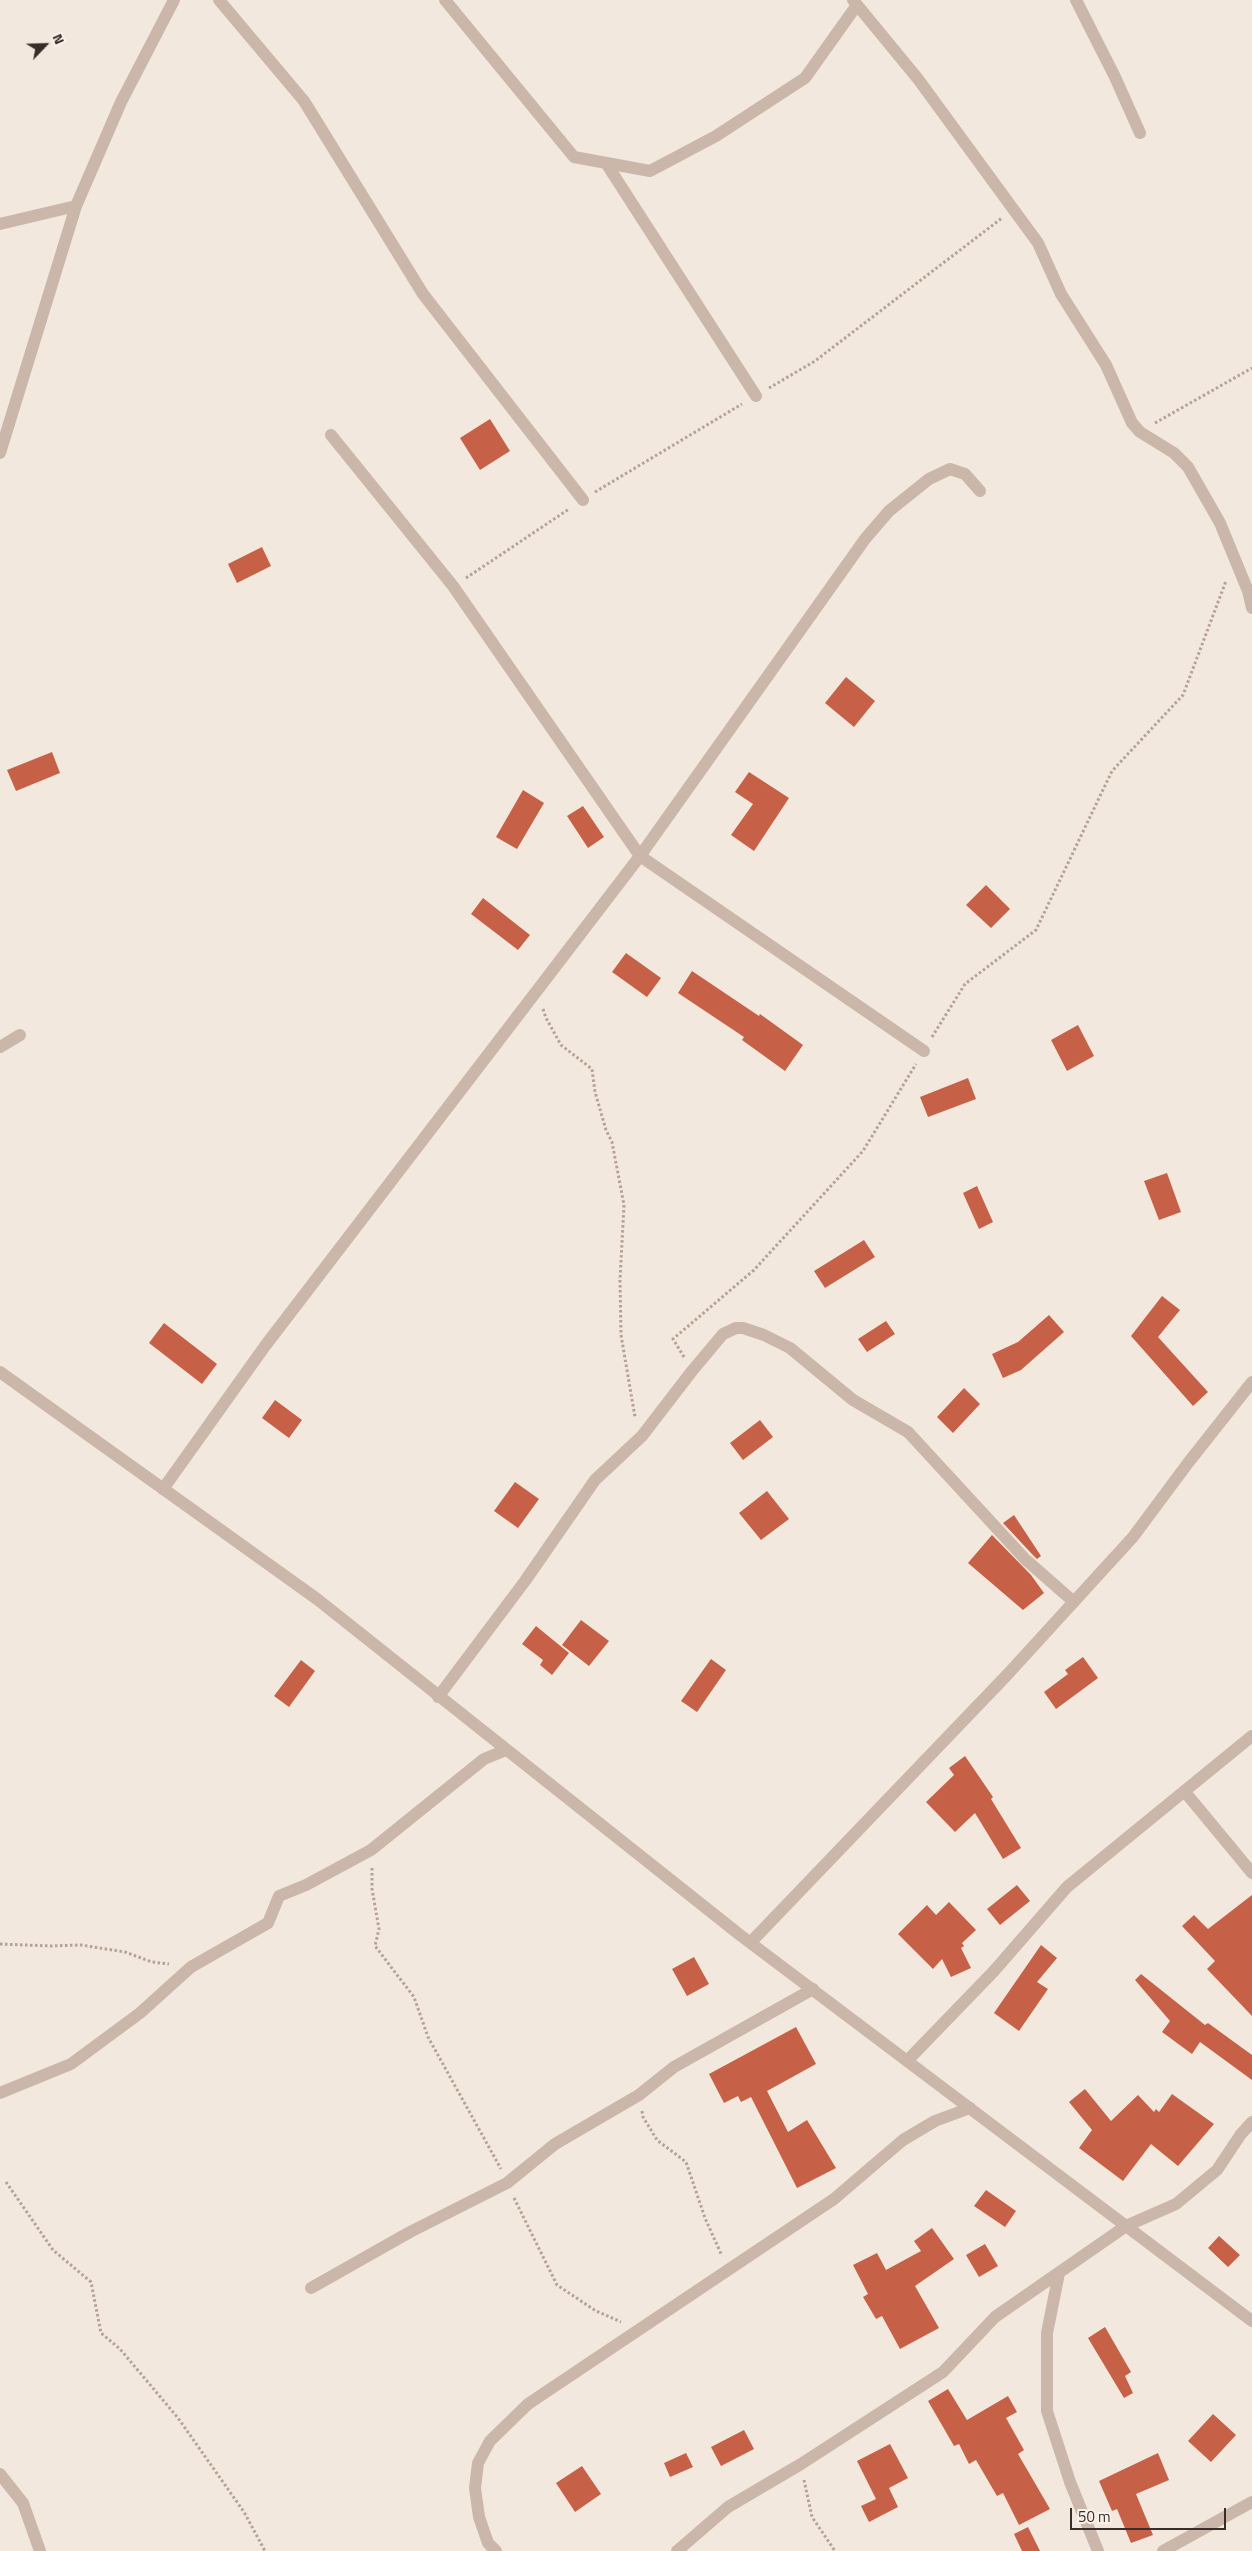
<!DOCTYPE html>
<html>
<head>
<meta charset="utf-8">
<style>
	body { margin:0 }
	#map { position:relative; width:1252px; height:2551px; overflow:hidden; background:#f2e8dd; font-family:"Titillium Web",sans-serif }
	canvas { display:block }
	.north { position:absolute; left:20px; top:20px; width:50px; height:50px; -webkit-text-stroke:4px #faf2ea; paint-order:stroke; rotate:66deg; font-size:14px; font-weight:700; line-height:20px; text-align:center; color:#382d29 }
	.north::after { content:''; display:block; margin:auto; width:18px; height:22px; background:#382d29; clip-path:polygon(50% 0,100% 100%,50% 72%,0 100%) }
	.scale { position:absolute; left:1070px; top:2508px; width:156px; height:22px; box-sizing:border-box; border:2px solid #382d29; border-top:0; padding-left:6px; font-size:15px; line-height:18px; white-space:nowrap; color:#382d29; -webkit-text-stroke:4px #faf2ea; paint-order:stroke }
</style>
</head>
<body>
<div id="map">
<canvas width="1252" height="2551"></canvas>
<div class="north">N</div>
<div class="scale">50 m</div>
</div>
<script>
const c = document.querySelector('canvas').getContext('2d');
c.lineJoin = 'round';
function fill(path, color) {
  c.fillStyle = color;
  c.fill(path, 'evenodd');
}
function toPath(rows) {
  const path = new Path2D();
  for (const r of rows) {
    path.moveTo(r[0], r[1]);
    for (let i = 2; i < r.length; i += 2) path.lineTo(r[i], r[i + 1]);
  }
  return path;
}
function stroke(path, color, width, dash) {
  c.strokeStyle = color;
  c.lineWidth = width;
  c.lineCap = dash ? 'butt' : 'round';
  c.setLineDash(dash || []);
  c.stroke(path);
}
const building = toPath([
	[490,419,510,451,480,470,460,438],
	[262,547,271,566,237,583,228,564],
	[846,677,875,701,854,727,825,703],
	[52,752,60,773,16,791,7,770],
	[749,772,789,798,754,851,731,835,753,804,735,792],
	[523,790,544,803,517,849,496,837],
	[583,806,604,837,588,848,567,816],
	[986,885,1010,909,991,928,966,905],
	[483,898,530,935,518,950,471,914],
	[626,953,661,978,647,997,612,972],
	[692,971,759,1016,760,1014,803,1045,785,1071,742,1040,744,1037,678,993],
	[1078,1025,1094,1056,1067,1071,1051,1040],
	[968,1078,976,1099,928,1117,920,1097],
	[1167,1173,1181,1212,1159,1220,1144,1181],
	[977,1186,993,1222,979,1229,963,1193],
	[864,1240,875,1257,825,1288,814,1271],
	[1162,1296,1180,1310,1158,1337,1208,1392,1193,1406,1131,1336],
	[1049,1315,1064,1332,1021,1370,1003,1378,992,1354,1018,1342],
	[886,1321,895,1334,867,1352,858,1339],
	[164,1323,217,1364,202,1384,149,1343],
	[964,1388,980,1404,953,1433,937,1417],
	[275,1400,302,1420,289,1438,262,1418],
	[760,1420,773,1437,743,1460,730,1443],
	[515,1482,539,1499,518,1528,494,1511],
	[767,1491,789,1519,761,1540,739,1513],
	[1014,1515,1041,1556,1037,1559,1031,1553,1003,1523],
	[992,1535,1031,1575,1044,1593,1023,1610,968,1563],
	[581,1620,609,1641,589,1666,562,1645],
	[536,1626,569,1653,552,1675,540,1665,543,1660,522,1644],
	[1083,1657,1098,1678,1056,1709,1044,1692,1068,1674,1065,1670],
	[711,1659,726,1670,697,1712,681,1701],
	[301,1660,315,1671,289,1707,274,1696],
	[965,1756,993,1797,991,1799,1021,1848,1003,1859,975,1813,955,1832,926,1802,954,1775,949,1768],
	[1017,1885,1030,1901,1000,1925,987,1909],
	[1252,1895,1252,2016,1207,1969,1215,1961,1182,1926,1194,1915,1208,1929],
	[949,1902,976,1930,962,1943,964,1946,961,1948,971,1968,951,1977,942,1959,933,1969,898,1934,927,1905,936,1915],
	[1041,1945,1057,1958,1037,1982,1048,1989,1019,2031,994,2013],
	[694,1957,709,1984,687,1996,672,1969],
	[1141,1974,1205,2025,1208,2023,1252,2055,1252,2080,1200,2042,1192,2054,1162,2032,1170,2021,1135,1980],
	[796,2027,816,2064,767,2091,788,2132,807,2120,836,2168,797,2188,751,2097,741,2102,738,2096,724,2103,709,2074],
	[1085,2089,1111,2121,1138,2095,1154,2112,1156,2109,1159,2112,1172,2094,1214,2124,1178,2166,1151,2144,1123,2181,1079,2148,1092,2130,1069,2102],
	[986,2190,1016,2211,1005,2227,974,2206],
	[932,2228,954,2259,915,2286,939,2328,900,2349,882,2316,876,2319,863,2297,868,2294,853,2265,877,2253,886,2270,921,2251,914,2241],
	[1219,2236,1240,2255,1228,2267,1208,2248],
	[985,2244,998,2266,979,2277,966,2255],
	[1105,2327,1131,2372,1125,2376,1133,2393,1124,2398,1088,2338],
	[948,2389,967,2420,1008,2396,1017,2412,1006,2418,1024,2450,1018,2454,1050,2509,1019,2525,1003,2493,997,2496,976,2460,969,2464,959,2444,954,2446,928,2401],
	[1213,2414,1236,2435,1211,2462,1188,2441],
	[744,2430,754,2449,721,2466,711,2447],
	[890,2444,908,2478,889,2488,898,2507,869,2522,861,2506,876,2499,857,2461],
	[686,2453,693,2467,670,2477,664,2463],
	[1158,2453,1169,2480,1136,2494,1153,2535,1131,2543,1117,2509,1112,2511,1099,2481],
	[582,2466,601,2494,575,2512,556,2483],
	[1028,2527,1040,2551,1022,2551,1014,2534]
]);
const path = toPath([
	[769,388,815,361,1002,218],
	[1155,423,1252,368],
	[595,492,742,404],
	[466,578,569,509],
	[543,1009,546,1018,561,1045,592,1069,595,1092,606,1130,612,1142,624,1205,620,1280,621,1335,635,1417],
	[932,1037,965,984,1036,930,1112,771,1183,695,1226,581],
	[684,1357,673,1339,754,1270,863,1151,916,1064],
	[372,1868,372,1889,379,1929,375,1946,414,1997,428,2037,501,2169],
	[0,1944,51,1946,81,1945,125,1952,152,1962,169,1964],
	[642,2111,643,2117,657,2140,686,2162,705,2218,722,2256],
	[6,2182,53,2250,91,2282,101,2333,120,2349,178,2418,244,2512,265,2551],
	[514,2198,557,2285,596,2311,621,2322],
	[804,2480,812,2517,835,2551]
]);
const minor = toPath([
	[219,0,304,101,423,294,583,500],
	[445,0,574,157,650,171,716,136,805,78,857,5],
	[853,0,918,79,1038,243,1061,294,1106,365,1132,423,1140,432,1174,453,1188,467,1220,523,1248,591,1252,608],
	[1076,0,1115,77,1140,133],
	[606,163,756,396],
	[0,224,76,206],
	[331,435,453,586,640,856,924,1051],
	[0,1047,20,1035],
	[163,1489,265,1346,640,856,865,539,889,511,929,479,950,469,965,474,980,491],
	[438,1697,525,1581,595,1480,642,1436,692,1371,723,1334,736,1328,743,1328,764,1335,790,1348,853,1400,908,1432,1025,1559,1074,1602],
	[1185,1792,1252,1873],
	[751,1942,1007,1675,1133,1537,1188,1463,1252,1382],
	[907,2061,994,1971,1067,1887,1252,1736],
	[0,2093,71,2064,140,2013,191,1967,268,1923,279,1896,306,1885,371,1850,484,1759,506,1750],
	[1059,2273,1047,2333,1047,2411,1070,2482,1098,2551],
	[311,2288,410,2232,507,2183,555,2144,639,2095,674,2067,813,1989],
	[0,2474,23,2503,40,2551],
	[496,2551,488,2543,479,2517,475,2488,478,2463,490,2441,528,2404,834,2199,903,2140,935,2121,970,2108],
	[677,2551,728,2507,801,2464,943,2372,995,2317,1126,2226,1176,2204,1217,2170,1241,2134,1252,2122],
	[1163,2551,1252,2502]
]);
const tertiary = toPath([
	[0,453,76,206,121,102,174,0],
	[0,1372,317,1599,740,1935,1252,2321]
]);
fill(building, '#c66148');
stroke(path, '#b7a193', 3, [2.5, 2.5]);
stroke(minor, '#cbb7a9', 12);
stroke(tertiary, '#cbb7a9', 12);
</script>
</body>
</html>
